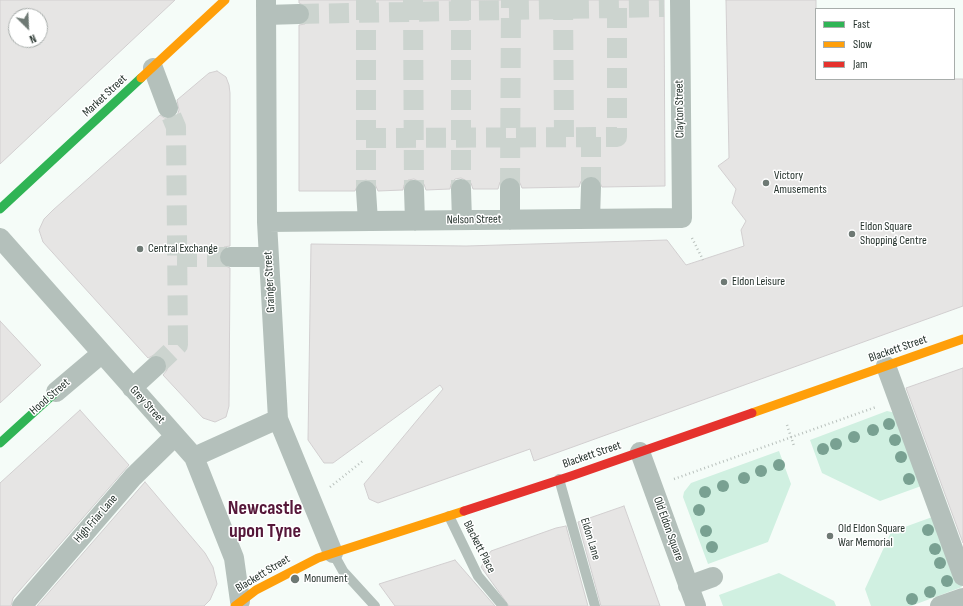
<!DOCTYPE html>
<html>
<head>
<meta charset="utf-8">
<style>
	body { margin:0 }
	#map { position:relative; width:963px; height:606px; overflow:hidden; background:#f5fcf8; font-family:"Sofia Sans Condensed",sans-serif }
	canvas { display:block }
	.legend { position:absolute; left:815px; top:8px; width:140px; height:72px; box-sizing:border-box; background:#fff; border:1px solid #a8adab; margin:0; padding:5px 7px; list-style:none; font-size:12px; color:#26332d }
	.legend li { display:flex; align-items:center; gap:8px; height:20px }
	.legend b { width:20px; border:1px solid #a8adab }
	.north { position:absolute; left:8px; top:8px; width:40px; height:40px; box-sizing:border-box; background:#fff; border:1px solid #a8adab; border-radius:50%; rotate:156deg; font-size:11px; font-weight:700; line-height:16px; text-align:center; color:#26332d }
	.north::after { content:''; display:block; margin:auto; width:14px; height:18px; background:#6e7974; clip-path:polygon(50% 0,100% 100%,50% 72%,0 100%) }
</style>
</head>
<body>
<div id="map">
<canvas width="963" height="606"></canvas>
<ul class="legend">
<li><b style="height:5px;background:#30b455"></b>Fast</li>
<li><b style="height:5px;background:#ff9f0a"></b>Slow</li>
<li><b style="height:5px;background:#e5322d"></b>Jam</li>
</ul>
<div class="north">N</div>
</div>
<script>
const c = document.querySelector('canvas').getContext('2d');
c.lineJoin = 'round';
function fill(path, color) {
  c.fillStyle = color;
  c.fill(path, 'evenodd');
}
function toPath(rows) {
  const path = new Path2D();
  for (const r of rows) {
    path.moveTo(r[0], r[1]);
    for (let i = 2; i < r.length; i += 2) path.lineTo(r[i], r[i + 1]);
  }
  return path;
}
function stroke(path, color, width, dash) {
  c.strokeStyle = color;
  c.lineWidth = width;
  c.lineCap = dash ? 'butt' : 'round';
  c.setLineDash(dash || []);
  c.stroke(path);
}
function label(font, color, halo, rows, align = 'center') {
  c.font = font + ' "Sofia Sans Condensed",sans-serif';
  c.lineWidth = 3;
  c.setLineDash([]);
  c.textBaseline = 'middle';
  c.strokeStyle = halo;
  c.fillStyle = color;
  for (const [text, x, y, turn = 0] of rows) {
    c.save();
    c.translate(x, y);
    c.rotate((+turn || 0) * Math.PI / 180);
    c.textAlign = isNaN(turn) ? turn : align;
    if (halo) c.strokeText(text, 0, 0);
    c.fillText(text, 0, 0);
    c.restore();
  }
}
const green = toPath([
	[887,411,896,413,924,485,880,501,822,473,810,440],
	[779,451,791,484,768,542,708,564,683,497,684,492,691,483],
	[935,516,962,587,911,606,871,606,865,589,891,532],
	[779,573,834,601,836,606,723,606,719,595]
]);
const building = toPath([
	[0,0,175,0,0,164,0,0],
	[16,16,40,16,40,40,16,40,16,16],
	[299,0,664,0,665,186,602,187,597,177,591,176,581,181,579,187,522,188,520,183,516,178,510,177,500,182,498,189,473,189,471,183,461,178,455,179,451,184,450,189,426,190,424,184,414,179,408,180,404,185,403,190,378,191,375,184,366,180,359,182,355,191,299,191,299,25,305,24,310,14,309,8,299,3,299,0],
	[726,0,816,0,816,79,963,79,963,306,534,461,530,449,378,503,369,499,364,484,443,389,440,385,333,463,324,463,308,440,311,244,466,246,667,240,686,265,744,246,741,230,746,221,732,203,736,189,718,166,729,158,726,0],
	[217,71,226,77,229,85,230,93,230,246,224,247,219,257,220,263,230,268,229,406,226,417,215,422,203,418,163,375,167,370,167,364,164,358,154,355,148,358,43,242,39,230,44,219,53,210,160,115,166,119,177,116,179,110,177,100,209,73,217,71],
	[0,321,41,365,0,403,0,321],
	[963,368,963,543,906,388,963,368],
	[80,410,129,465,13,598,11,606,0,606,0,483,80,410],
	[145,482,205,553,213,567,217,584,210,600,204,606,37,606,145,482],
	[624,506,660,606,601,606,578,522,624,506],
	[566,526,588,606,509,606,481,567,491,551,556,528,566,526],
	[455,560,495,606,395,606,379,584,455,560]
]);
const streetTunnel = toPath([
	[366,0,366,191],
	[413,0,414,190],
	[461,0,461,189],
	[563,0,564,137],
	[299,14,664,7],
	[591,137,591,187],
	[366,138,617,137,617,0],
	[510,188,511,0],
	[177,257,230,257],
	[156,366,178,345,176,127,168,108]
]);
const path = toPath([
	[692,238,703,260],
	[787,425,794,446],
	[674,479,876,407],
	[330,487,364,460]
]);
const lane = toPath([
	[559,479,595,606],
	[449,516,478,576,503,606],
	[333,553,343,571,375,606]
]);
const street = toPath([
	[266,0,267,222,278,419,333,553],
	[266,15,299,14],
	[153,68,168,108],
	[461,189,462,220],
	[414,190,415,221],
	[366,191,368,221],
	[590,219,591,187],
	[510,220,510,188],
	[267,222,682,218,680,0],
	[0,238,194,457,234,558,240,601],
	[230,257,269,257],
	[886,366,963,576],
	[132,388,156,366],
	[56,392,101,354],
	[640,452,696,606],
	[194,457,278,419],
	[688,586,713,577],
	[22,606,133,477,175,436],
	[940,606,963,598]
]);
const fast = toPath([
	[0,209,141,78],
	[0,443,56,392]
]);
const slow = toPath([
	[141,78,225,0],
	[752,413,963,339],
	[235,606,256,590,318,558,464,511]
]);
const jam = toPath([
	[464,511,571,476,752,413]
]);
const trees = [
	[889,424],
	[873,430],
	[854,437],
	[895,440],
	[836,444],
	[823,449],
	[901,457],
	[779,465],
	[761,471],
	[744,478],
	[909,479],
	[723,486],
	[705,492],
	[699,510],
	[928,530],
	[706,531],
	[712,547],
	[935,549],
	[940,563],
	[947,581],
	[930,592],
	[912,599]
];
const markers = [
	[766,183,4,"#6e7974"],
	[852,234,4,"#6e7974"],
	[140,249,4,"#6e7974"],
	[724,282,4,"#6e7974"],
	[830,536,4,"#6e7974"],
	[295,579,5,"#6e7974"]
];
const streetNames = [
	["Market Street",105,96,-43],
	["Clayton Street",680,109,-91],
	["Nelson Street",474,220,-1],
	["Grainger Street",270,282,-93],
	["Blackett Street",898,349,-19],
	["Hood Street",50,397,-41],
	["Grey Street",147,405,48],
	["Blackett Street",592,455,-19],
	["High Friar Lane",96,519,-49],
	["Old Eldon Square",668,529,70],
	["Eldon Lane",590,539,73],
	["Blackett Place",479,547,63],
	["Blackett Street",263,574,-31]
];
const poiNames = [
	["Victory",774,176],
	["Amusements",774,190],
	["Eldon Square",860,227],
	["Shopping Centre",860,241],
	["Central Exchange",148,249],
	["Eldon Leisure",732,282],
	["Old Eldon Square",838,529],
	["War Memorial",838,543],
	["Monument",304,579]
];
const townNames = [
	["Newcastle",265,509],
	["upon Tyne",265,532]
];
fill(green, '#d0f0e1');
fill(building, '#e6e5e4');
stroke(building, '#d2cfd0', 1);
stroke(streetTunnel, '#ccd4cf', 20, [20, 10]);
stroke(path, '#b8c0bc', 2.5, [1, 3]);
stroke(lane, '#b4c0bb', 10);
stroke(street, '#b4c0bb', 20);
stroke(fast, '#30b455', 9);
stroke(slow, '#ff9f0a', 9);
stroke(jam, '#e5322d', 9);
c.fillStyle = '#79a192';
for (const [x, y] of trees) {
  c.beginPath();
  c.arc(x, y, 6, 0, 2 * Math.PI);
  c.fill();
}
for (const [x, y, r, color] of markers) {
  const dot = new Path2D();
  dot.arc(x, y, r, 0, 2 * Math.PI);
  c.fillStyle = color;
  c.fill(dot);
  stroke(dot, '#fff', 1.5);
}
label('12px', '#26332d', '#fff', streetNames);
label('12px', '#26332d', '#fff', poiNames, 'left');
label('bold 20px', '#551739', '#fff', townNames);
</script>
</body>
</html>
